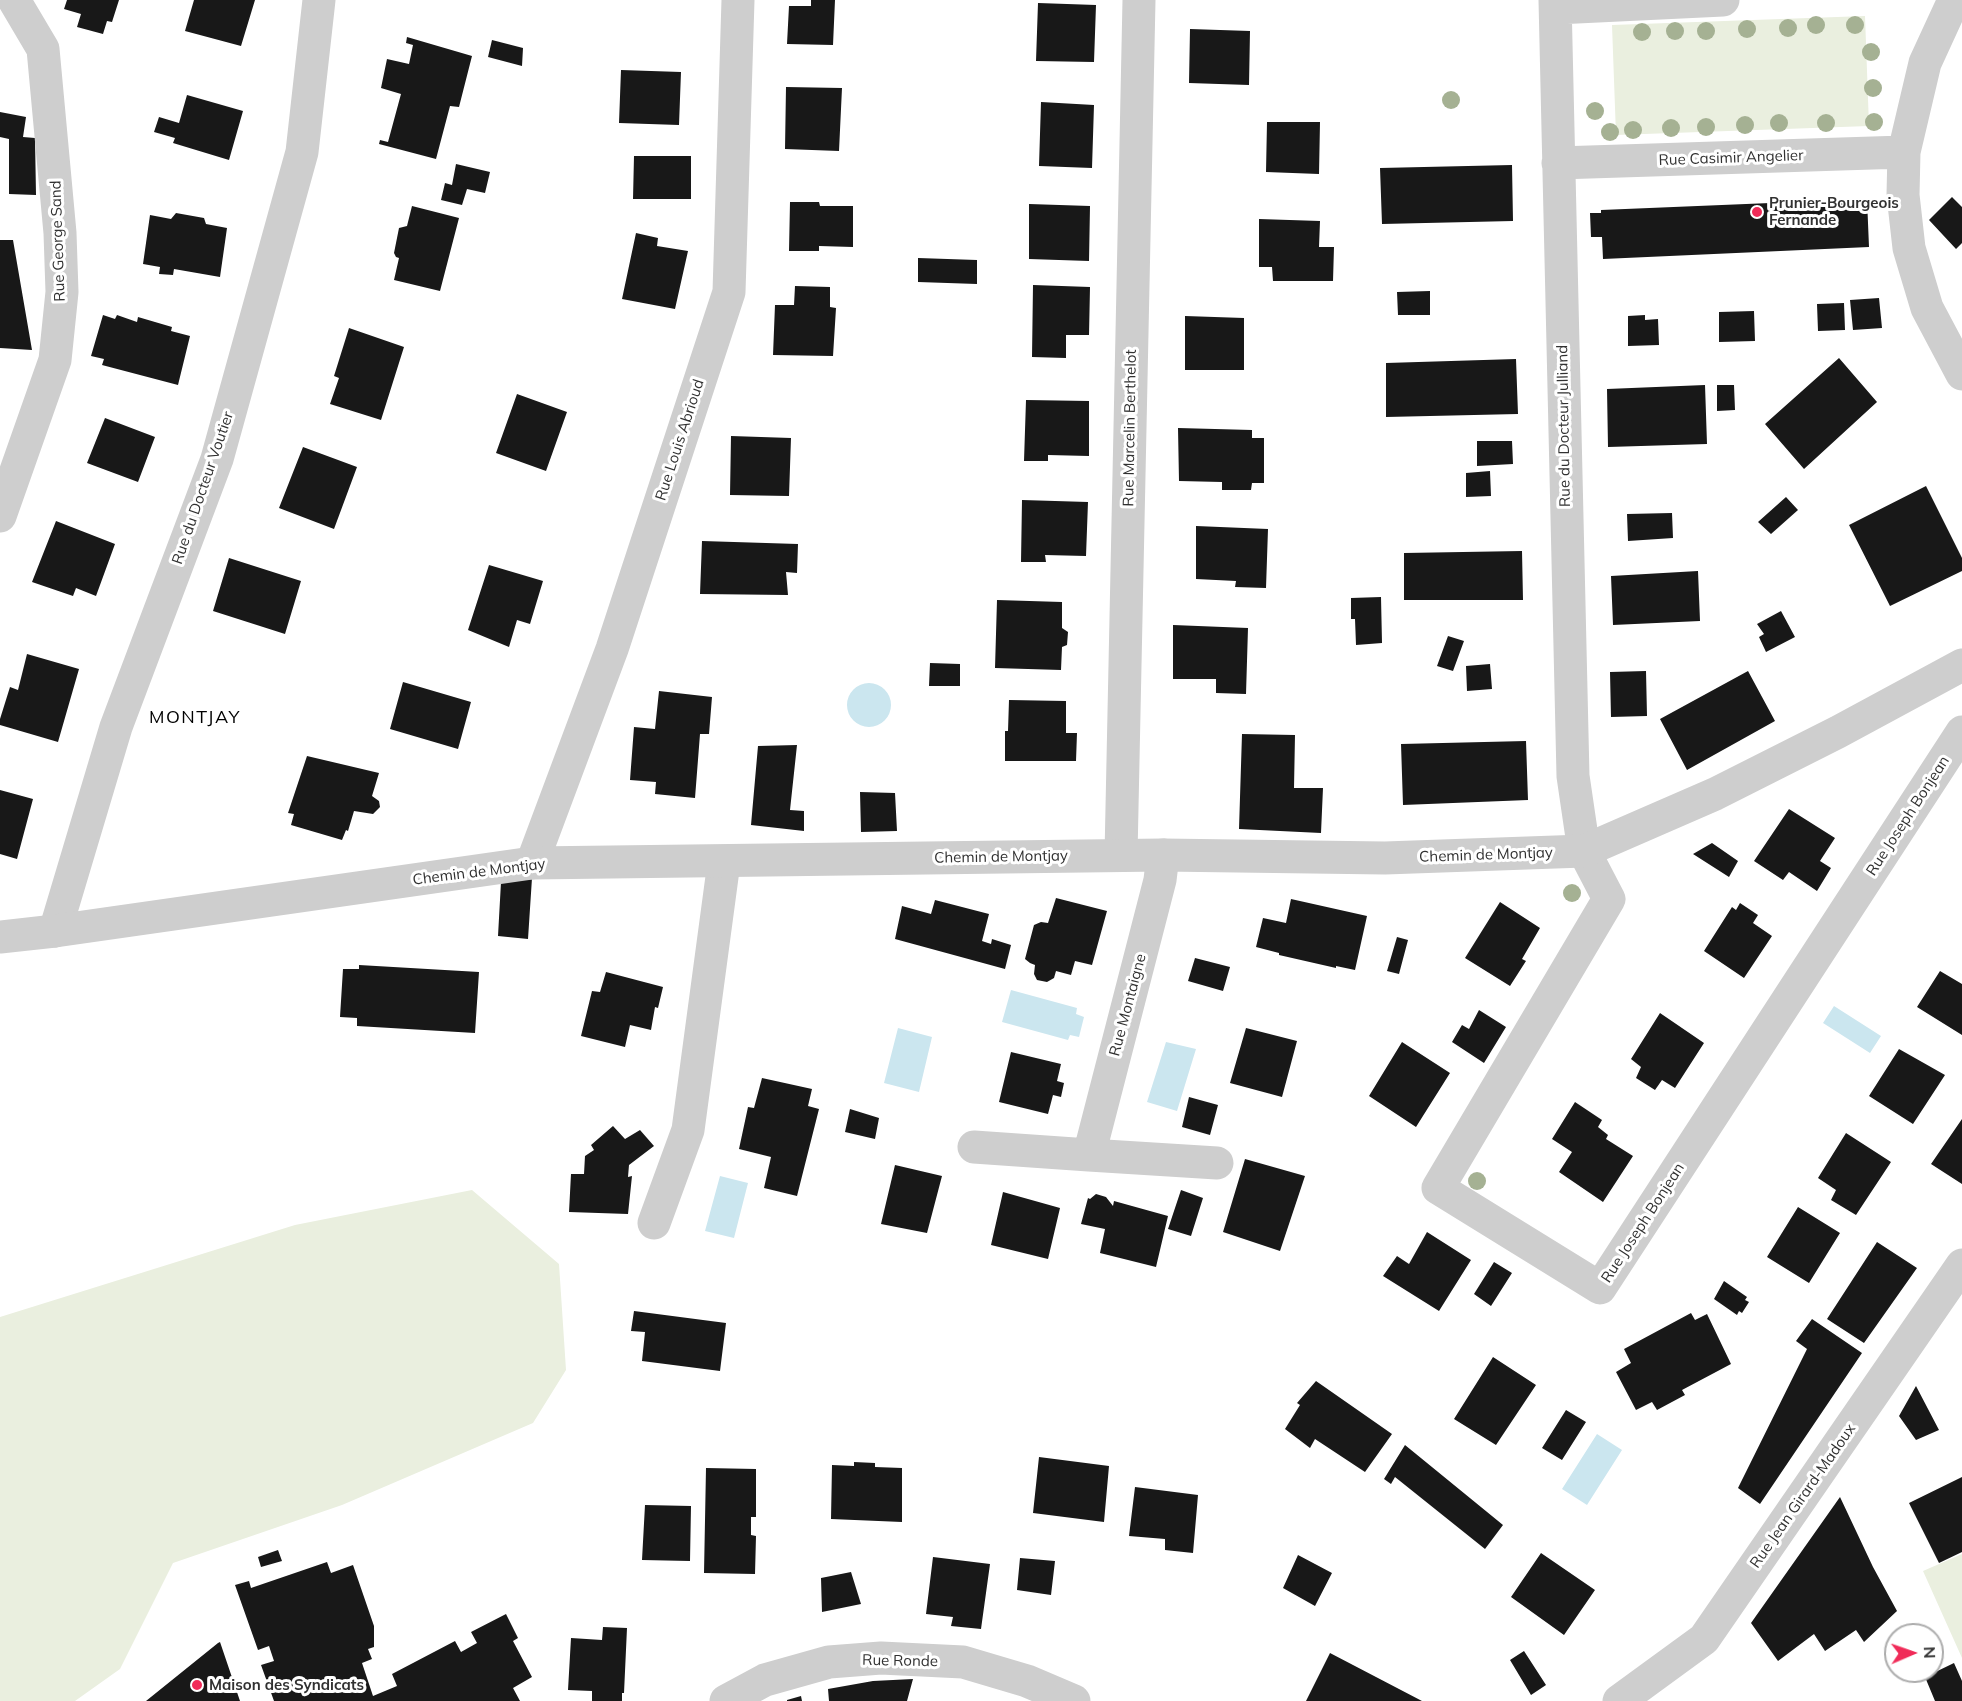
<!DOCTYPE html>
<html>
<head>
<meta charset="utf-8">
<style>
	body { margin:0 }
	#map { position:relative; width:1962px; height:1701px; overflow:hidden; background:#fff; font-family:Mulish,sans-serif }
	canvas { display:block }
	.north { position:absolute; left:1884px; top:1623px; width:60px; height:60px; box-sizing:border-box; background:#fff; border:2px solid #adadad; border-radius:50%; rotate:88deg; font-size:16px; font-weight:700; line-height:24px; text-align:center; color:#313131 }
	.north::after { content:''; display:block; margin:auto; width:21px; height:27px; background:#f02b58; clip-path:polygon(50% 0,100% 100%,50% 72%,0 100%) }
</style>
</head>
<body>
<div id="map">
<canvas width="1962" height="1701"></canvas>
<div class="north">N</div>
</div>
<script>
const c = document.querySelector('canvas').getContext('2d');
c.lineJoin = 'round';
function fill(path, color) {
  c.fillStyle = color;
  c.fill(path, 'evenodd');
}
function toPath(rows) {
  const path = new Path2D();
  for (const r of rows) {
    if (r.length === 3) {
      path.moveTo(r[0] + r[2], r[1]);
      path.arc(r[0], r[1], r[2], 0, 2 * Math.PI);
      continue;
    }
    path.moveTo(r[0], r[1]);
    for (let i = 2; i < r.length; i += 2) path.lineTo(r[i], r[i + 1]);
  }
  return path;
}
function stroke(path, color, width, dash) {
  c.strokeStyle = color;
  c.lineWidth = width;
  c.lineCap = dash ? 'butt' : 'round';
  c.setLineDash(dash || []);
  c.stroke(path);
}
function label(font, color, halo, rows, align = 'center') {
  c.font = font + ' Mulish,sans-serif';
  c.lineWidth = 6;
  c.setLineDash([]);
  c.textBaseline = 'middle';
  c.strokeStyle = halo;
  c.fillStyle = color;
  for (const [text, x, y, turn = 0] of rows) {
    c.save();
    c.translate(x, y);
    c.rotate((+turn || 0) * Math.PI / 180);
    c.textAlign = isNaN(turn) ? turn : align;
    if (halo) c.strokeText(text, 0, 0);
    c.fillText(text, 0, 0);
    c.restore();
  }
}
const green = toPath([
	[1865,16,1869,126,1616,135,1612,25],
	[472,1190,559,1264,566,1370,533,1423,342,1505,173,1563,120,1669,75,1701,0,1701,0,1317,295,1225],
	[1962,1554,1962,1658,1923,1571]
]);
const water = toPath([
	[869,705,22],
	[1011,990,1077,1008,1076,1014,1084,1017,1079,1037,1070,1035,1068,1040,1002,1022],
	[1834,1006,1881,1036,1870,1053,1823,1023],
	[898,1028,932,1037,919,1092,884,1083],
	[1166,1042,1196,1049,1177,1111,1147,1102],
	[720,1176,748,1183,734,1238,705,1231],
	[1597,1434,1622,1450,1587,1505,1562,1489]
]);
const building = toPath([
	[67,0,119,0,112,22,107,21,103,34,77,27,81,14,64,9],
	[194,0,255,0,241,46,185,31],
	[811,0,835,0,833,45,787,44,789,6,811,6],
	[1038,3,1096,5,1094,62,1036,61],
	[1190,29,1250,31,1249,85,1189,83],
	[407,37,472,56,459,107,450,106,436,159,379,144,380,140,388,142,401,94,381,88,387,59,409,64,413,45,406,43],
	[492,40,523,48,522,66,488,57],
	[621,70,681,72,679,125,619,123],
	[786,87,842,88,839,151,785,149],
	[187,95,243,111,229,160,173,143,175,138,154,132,159,117,179,123],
	[1041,102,1094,105,1092,168,1039,166],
	[0,112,26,117,23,137,35,138,36,195,9,194,9,139,0,137],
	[1267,122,1320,122,1319,174,1266,172],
	[634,156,691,156,691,199,633,199],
	[456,164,490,172,485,193,467,189,462,205,441,200,445,183,452,185],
	[1512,165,1513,221,1382,224,1380,168],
	[1952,197,1962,207,1962,243,1956,249,1929,220],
	[1867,199,1869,247,1603,259,1602,237,1591,237,1590,213,1601,213,1601,210],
	[790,202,819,202,820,206,853,206,853,247,819,246,819,251,789,251],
	[1029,204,1090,206,1089,261,1029,259],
	[412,206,459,218,440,291,394,280,399,258,396,257,394,253,399,228,407,226],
	[176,213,204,218,206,224,227,228,220,277,174,269,173,275,159,274,160,267,143,264,150,215,171,219],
	[1259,219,1320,221,1319,247,1334,247,1333,281,1273,281,1272,267,1259,267],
	[636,233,658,238,657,246,688,251,675,309,622,299],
	[0,240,13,240,32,350,0,348],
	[918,258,977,260,977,284,918,282],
	[1033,285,1090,287,1089,335,1066,335,1066,358,1032,357],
	[795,286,830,287,830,307,836,308,833,356,773,355,775,305,794,305],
	[1430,291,1430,315,1398,315,1397,292],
	[1879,298,1882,328,1853,330,1850,300],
	[1844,303,1845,330,1818,331,1817,304],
	[1754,311,1755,341,1719,342,1719,312],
	[103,315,115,319,117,315,137,322,138,317,172,327,171,331,190,336,178,385,102,365,104,359,91,356],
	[1645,315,1645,320,1658,319,1659,345,1628,346,1628,316],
	[1185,316,1244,318,1244,370,1185,370],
	[349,328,404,347,381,420,330,404,339,378,334,376],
	[1839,358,1877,402,1804,469,1765,424],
	[1516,359,1518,414,1386,417,1386,363],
	[1705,385,1707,444,1608,447,1607,389],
	[1717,385,1734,385,1735,410,1717,411],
	[517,394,567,412,546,471,496,453],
	[1026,400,1089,401,1089,456,1048,455,1048,461,1024,461],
	[105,418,155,437,138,482,87,463],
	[1178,428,1252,430,1252,438,1264,438,1264,483,1252,483,1251,490,1222,490,1222,482,1179,481],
	[731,436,791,438,789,496,730,495],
	[1477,441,1512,441,1513,464,1477,466],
	[303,447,357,467,334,529,279,508],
	[1490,471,1491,496,1466,497,1466,473],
	[1926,486,1962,558,1962,571,1890,606,1849,525],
	[1786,497,1798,510,1771,534,1758,522],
	[1022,500,1088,502,1086,556,1045,555,1046,562,1021,562],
	[1672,513,1673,538,1628,541,1627,514],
	[56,521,115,544,96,596,76,588,73,596,32,582],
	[1196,526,1268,529,1266,588,1235,587,1236,581,1196,579],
	[702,541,798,544,797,573,786,572,788,595,700,594],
	[1522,551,1523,600,1404,600,1404,553],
	[229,558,301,581,285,634,213,611],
	[489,565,543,581,530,624,517,620,509,647,468,630],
	[1698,571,1700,621,1613,625,1611,576],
	[1381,597,1382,643,1356,645,1355,619,1351,619,1351,598],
	[997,600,1062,602,1062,628,1068,632,1067,645,1062,647,1061,670,995,668],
	[1781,611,1795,637,1766,652,1759,637,1764,634,1757,624],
	[1173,625,1248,628,1246,694,1216,693,1216,679,1173,679],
	[1448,636,1464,641,1453,671,1437,666],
	[27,654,79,669,58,742,0,725,0,719,10,687,18,690],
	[930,663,960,664,960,686,929,686],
	[1490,664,1492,689,1467,691,1466,666],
	[1646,671,1647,716,1611,717,1610,672],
	[1748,671,1775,721,1687,770,1660,719],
	[403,682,471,702,458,749,390,729],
	[659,691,712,697,709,734,700,734,695,798,655,794,656,782,630,780,634,727,655,729],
	[1009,700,1066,701,1066,733,1077,733,1076,761,1005,761,1005,731,1008,731],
	[1242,734,1295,735,1294,788,1323,788,1321,833,1239,829],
	[1526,741,1528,800,1403,805,1401,744],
	[797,745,790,810,804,811,804,831,751,825,758,746],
	[307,756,379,773,372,796,379,801,380,807,373,814,354,811,348,831,346,830,342,840,291,825,294,814,288,813],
	[0,790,33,799,17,859,0,854],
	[860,792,895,793,897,831,861,832],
	[1789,809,1835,838,1820,861,1831,868,1817,891,1789,872,1783,880,1754,861],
	[1712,843,1738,861,1729,877,1693,854],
	[532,878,528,939,498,936,501,882],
	[1056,898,1107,911,1092,965,1075,961,1071,975,1056,971,1054,978,1047,982,1037,980,1034,974,1035,965,1030,963,1025,959,1034,925,1041,922,1048,923],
	[1291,899,1367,916,1355,970,1336,966,1336,968,1279,955,1279,953,1256,947,1263,918,1286,923],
	[935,900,989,914,982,941,991,944,992,939,1011,945,1005,969,895,939,902,906,931,914],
	[1500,902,1540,928,1522,959,1526,961,1510,986,1465,958],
	[1740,903,1758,915,1753,923,1772,936,1744,978,1704,951,1732,907,1736,910],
	[1397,937,1408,940,1399,974,1387,971],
	[1195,958,1230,967,1223,991,1188,981],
	[359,965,479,972,475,1033,357,1026,357,1018,340,1017,343,969,359,969],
	[1940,971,1962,984,1962,1035,1917,1007],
	[606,972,663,987,658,1008,655,1007,651,1030,630,1025,625,1047,581,1036,592,991,600,992],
	[1479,1010,1506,1027,1484,1063,1452,1042,1462,1025,1469,1029],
	[1660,1013,1704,1043,1675,1088,1662,1080,1655,1090,1636,1078,1641,1067,1631,1059],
	[1246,1028,1297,1041,1282,1097,1230,1083],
	[1402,1042,1450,1073,1416,1127,1369,1096],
	[1899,1049,1945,1075,1913,1124,1869,1096],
	[1011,1052,1061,1064,1057,1081,1064,1083,1061,1097,1053,1095,1048,1114,999,1102],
	[762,1078,812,1089,808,1106,819,1109,797,1196,764,1188,771,1157,739,1149,748,1107,754,1108],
	[1189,1097,1218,1105,1210,1135,1182,1127],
	[1575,1102,1602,1120,1598,1127,1608,1135,1606,1139,1633,1156,1603,1202,1559,1172,1572,1152,1552,1139],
	[850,1109,879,1118,875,1139,845,1132],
	[1962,1119,1962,1184,1931,1164],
	[613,1126,625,1139,640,1130,654,1146,629,1165,628,1177,632,1176,628,1214,569,1212,571,1174,584,1174,585,1156,594,1150,591,1145],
	[1846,1133,1891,1162,1856,1215,1831,1200,1836,1190,1818,1178],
	[1245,1159,1305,1176,1280,1251,1223,1232],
	[895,1165,942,1176,927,1233,881,1224],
	[1181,1190,1203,1198,1191,1236,1168,1229],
	[1003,1192,1060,1208,1048,1259,991,1245],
	[1096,1194,1106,1197,1113,1206,1114,1201,1168,1216,1156,1267,1100,1253,1105,1229,1081,1224,1088,1198,1090,1199],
	[1798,1207,1840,1233,1809,1283,1767,1257],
	[1427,1232,1471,1260,1439,1311,1383,1276,1397,1256,1409,1264],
	[1877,1242,1917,1268,1864,1343,1827,1319],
	[1494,1262,1512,1273,1491,1306,1474,1294],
	[1724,1281,1747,1297,1745,1300,1749,1302,1742,1313,1739,1311,1737,1315,1714,1299],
	[634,1311,726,1323,720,1371,642,1361,645,1332,631,1331],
	[1691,1313,1695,1320,1707,1314,1731,1364,1682,1390,1685,1395,1657,1410,1652,1402,1636,1410,1616,1372,1631,1363,1624,1349],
	[1812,1319,1862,1353,1760,1504,1738,1488,1807,1349,1796,1341],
	[1493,1357,1536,1385,1496,1445,1454,1419],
	[1316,1381,1392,1434,1365,1472,1315,1439,1310,1448,1285,1429,1300,1405,1297,1403],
	[1916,1386,1939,1430,1916,1440,1899,1416],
	[1566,1410,1586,1422,1562,1460,1542,1448],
	[1405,1445,1503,1525,1485,1549,1395,1477,1391,1484,1384,1479],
	[1039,1457,1109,1466,1104,1522,1033,1513],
	[854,1462,875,1463,875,1467,902,1468,902,1522,831,1519,832,1465,854,1466],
	[706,1468,756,1469,756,1517,751,1517,751,1535,756,1536,755,1574,704,1573],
	[1962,1477,1962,1552,1939,1563,1909,1503],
	[1135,1487,1198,1495,1193,1553,1165,1550,1165,1539,1129,1536],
	[1840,1497,1873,1567,1897,1611,1864,1642,1856,1630,1825,1651,1814,1634,1778,1661,1751,1623],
	[645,1505,691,1506,690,1561,642,1560],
	[278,1550,282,1561,261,1567,258,1557],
	[1541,1553,1595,1590,1564,1635,1511,1597],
	[1298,1555,1332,1573,1315,1606,1283,1588],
	[933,1557,990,1564,981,1629,951,1626,953,1617,926,1614],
	[1020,1558,1055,1561,1051,1595,1017,1590],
	[327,1562,331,1573,353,1565,374,1626,374,1647,368,1649,372,1659,362,1663,373,1696,397,1686,392,1674,455,1641,461,1652,477,1643,471,1632,506,1614,518,1638,513,1641,532,1677,513,1688,520,1701,274,1701,261,1665,274,1661,269,1646,258,1650,235,1585,249,1581,251,1588],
	[851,1572,861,1604,822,1612,821,1578],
	[603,1627,627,1628,624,1693,622,1693,622,1701,592,1701,592,1691,568,1690,571,1638,602,1640],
	[220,1642,240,1701,146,1701,218,1643],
	[1524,1651,1546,1685,1531,1695,1510,1660],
	[1330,1653,1422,1701,1306,1701],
	[1954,1663,1962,1681,1962,1701,1935,1701,1925,1677],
	[913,1679,907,1701,829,1701,828,1689,873,1681],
	[801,1696,802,1701,787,1701,787,1700]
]);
const minor = toPath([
	[1555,0,1573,776,1584,851,1609,899,1438,1188,1600,1288,1962,732],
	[1954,0,1925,63,1904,152,1903,195,1909,248,1927,308,1962,374],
	[1556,8,1723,0],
	[1558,163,1904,152],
	[0,516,55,360,62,292,60,233,43,49,14,0],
	[1121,855,1139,0],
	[1163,855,1160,880,1089,1155,1217,1163],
	[532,863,612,649,729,292,738,0],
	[55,931,116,727,217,459,302,152,319,0],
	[974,1147,1089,1155],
	[654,1223,688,1130,724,862],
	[726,1701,765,1680,829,1662,881,1658,963,1662,1027,1681,1074,1701],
	[1619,1701,1704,1639,1962,1265]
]);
const tertiary = toPath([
	[0,937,55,931,532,863,1163,855,1385,858,1584,851,1715,794,1838,732,1962,665]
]);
const trees = [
	[1816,25],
	[1855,25],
	[1788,28],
	[1747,29],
	[1675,31],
	[1706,31],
	[1642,32],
	[1871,52],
	[1873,88],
	[1451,100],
	[1595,111],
	[1874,122],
	[1779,123],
	[1826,123],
	[1745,125],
	[1706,127],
	[1671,128],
	[1633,130],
	[1610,132],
	[1572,893],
	[1477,1181]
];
const markers = [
	[1757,212,6,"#f02b58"],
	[197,1685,6,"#f02b58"]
];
const streetNames = [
	["Rue Casimir Angelier",1731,158,-2],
	["Rue George Sand",58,241,-92],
	["Rue du Docteur Julliand",1564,426,-91],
	["Rue Marcelin Berthelot",1130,428,-89],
	["Rue Louis Abrioud",680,440,-72],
	["Rue du Docteur Voutier",203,488,-71],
	["Rue Joseph Bonjean",1908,816,-57],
	["Chemin de Montjay",1486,855,-2],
	["Chemin de Montjay",1001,857,-1],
	["Chemin de Montjay",479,872,-7],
	["Rue Montaigne",1128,1005,-75],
	["Rue Joseph Bonjean",1643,1223,-57],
	["Rue Jean Girard-Madoux",1803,1496,-55],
	["Rue Ronde",900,1661,1]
];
const poiNames = [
	["Prunier-Bourgeois",1769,203],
	["Fernande",1769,220],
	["Maison des Syndicats",209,1685]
];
const quarterNames = [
	["MONTJAY",195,718]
];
fill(green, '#eaefdf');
fill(water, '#cbe6ef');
fill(building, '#181818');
stroke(minor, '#cecece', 33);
stroke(tertiary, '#cecece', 33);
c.fillStyle = '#a5b193';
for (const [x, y] of trees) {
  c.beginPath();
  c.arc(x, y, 9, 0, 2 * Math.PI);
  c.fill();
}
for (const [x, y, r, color] of markers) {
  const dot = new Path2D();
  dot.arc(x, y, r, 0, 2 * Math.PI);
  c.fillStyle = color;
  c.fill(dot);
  stroke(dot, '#fff', 2);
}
label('15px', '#313131', '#fff', streetNames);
label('bold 15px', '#313131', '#fff', poiNames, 'left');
c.letterSpacing = '1.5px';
label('18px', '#000', '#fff', quarterNames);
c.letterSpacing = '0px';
</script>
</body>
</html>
